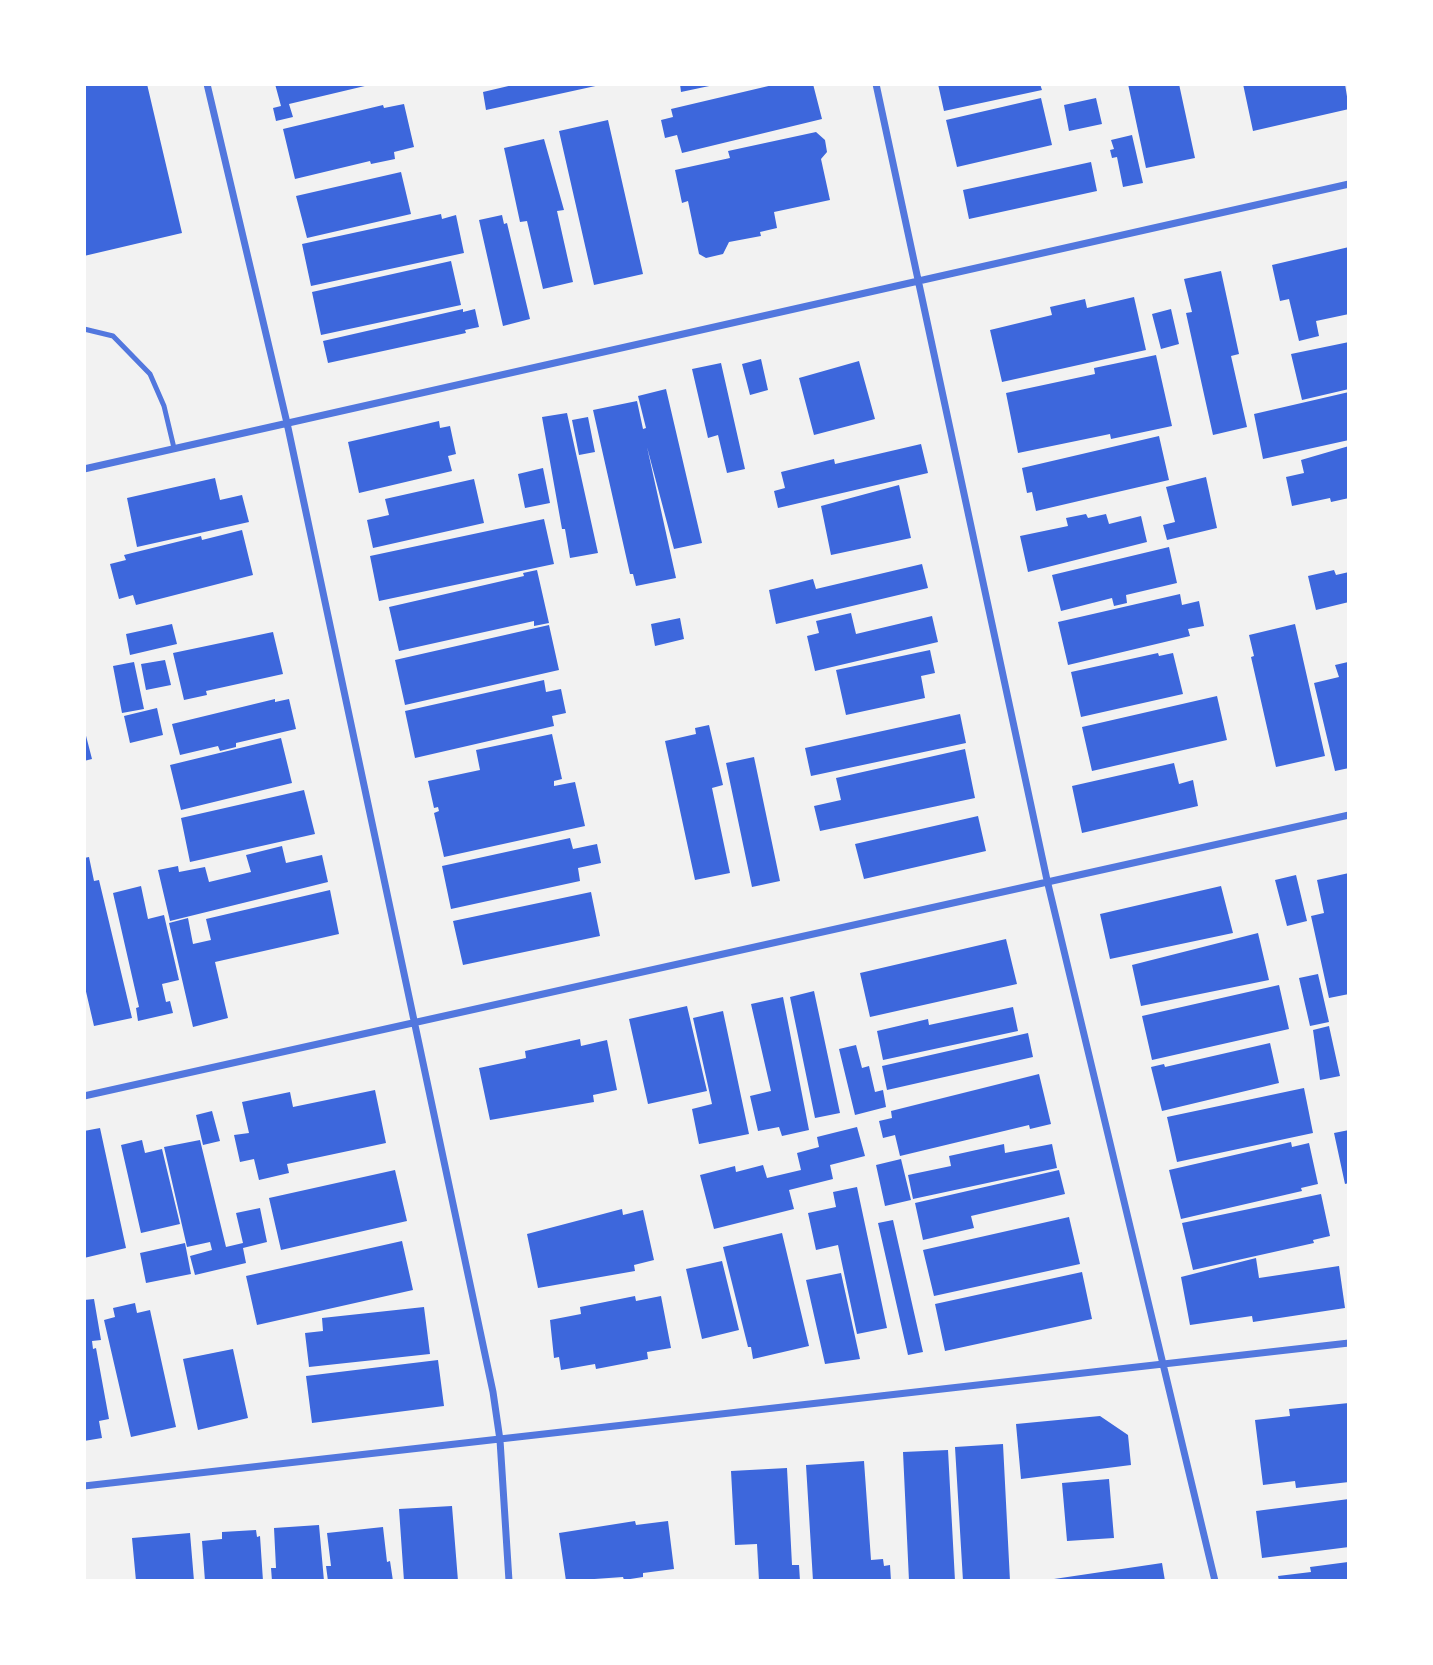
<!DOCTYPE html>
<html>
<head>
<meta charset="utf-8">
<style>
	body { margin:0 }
	#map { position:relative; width:1433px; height:1665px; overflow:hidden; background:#f2f2f2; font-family:"Space Grotesk",sans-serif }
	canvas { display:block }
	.frame { position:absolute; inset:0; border:86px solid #fff; pointer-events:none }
</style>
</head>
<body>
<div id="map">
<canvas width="1433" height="1665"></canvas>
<div class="frame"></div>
</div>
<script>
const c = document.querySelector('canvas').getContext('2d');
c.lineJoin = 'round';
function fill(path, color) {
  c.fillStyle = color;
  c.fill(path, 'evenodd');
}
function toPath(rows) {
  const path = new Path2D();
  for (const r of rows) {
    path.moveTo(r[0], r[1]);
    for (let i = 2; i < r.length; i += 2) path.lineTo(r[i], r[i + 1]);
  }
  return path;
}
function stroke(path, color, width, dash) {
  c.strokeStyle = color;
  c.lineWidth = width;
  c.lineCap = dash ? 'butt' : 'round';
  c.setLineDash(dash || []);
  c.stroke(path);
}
const building = toPath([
	[84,84,147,84,182,233,84,256],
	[275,84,369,84,369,85,289,104,293,117,276,121,273,108,281,106],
	[517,84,599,84,600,85,486,110,483,92],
	[680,84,714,84,714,85,681,92],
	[777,84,813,84,822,119,682,153,677,135,665,138,661,120,673,117,671,109],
	[938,84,1040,84,1042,90,944,111],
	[1128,84,1179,84,1195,158,1146,168],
	[1243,84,1345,84,1349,109,1253,131],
	[1041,98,1052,145,957,167,946,120],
	[1096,98,1102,124,1069,131,1064,105],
	[404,104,414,147,394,152,395,159,371,164,370,161,295,179,283,129,383,105,384,108],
	[608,120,643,274,594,285,559,131],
	[816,132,825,140,827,152,821,159,830,200,774,212,777,228,760,232,761,236,729,242,723,254,706,258,699,254,688,201,682,203,675,170,730,158,728,151],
	[1132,135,1143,183,1123,187,1117,157,1112,158,1110,150,1114,149,1111,140],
	[544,139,564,210,557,211,573,282,543,289,527,221,520,222,504,148],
	[1091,162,1097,191,969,219,963,190],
	[401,172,411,214,307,238,296,196],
	[441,214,442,219,456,215,464,253,311,286,302,244],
	[502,215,504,224,507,223,530,319,503,326,479,220],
	[1349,247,1349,314,1316,321,1319,336,1299,341,1289,299,1280,301,1272,265],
	[451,261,461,305,321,335,312,292],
	[1221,271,1239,354,1231,356,1247,427,1213,435,1186,313,1192,312,1184,279],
	[1134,297,1146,350,1002,382,990,330,1052,315,1050,307,1085,299,1087,308],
	[463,309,463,312,475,309,479,327,465,330,466,333,328,363,323,341],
	[1171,309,1179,344,1161,349,1152,314],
	[1349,342,1349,389,1302,400,1291,354],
	[1156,355,1172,426,1111,439,1110,434,1018,453,1006,393,1095,374,1094,368],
	[761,359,768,390,750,395,742,364],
	[859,361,875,419,814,435,799,378],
	[721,363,745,469,727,473,718,435,708,438,692,369],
	[666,389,702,543,674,549,647,447,676,578,636,586,633,574,630,574,593,410,637,401,643,429,646,428,638,396],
	[1349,392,1349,440,1263,459,1254,414],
	[567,413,598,553,570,558,565,529,562,529,542,417],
	[588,417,595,452,579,455,572,420],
	[439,421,440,428,450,426,456,454,448,456,452,471,359,493,348,442],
	[1159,436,1169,480,1036,511,1032,492,1027,493,1022,468],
	[921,444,928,473,778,508,774,491,785,488,781,472,834,459,835,464],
	[1349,446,1349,498,1331,502,1330,498,1292,506,1286,477,1304,473,1301,460],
	[543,468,550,503,525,508,518,474],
	[1206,477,1217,528,1167,540,1163,525,1175,522,1166,487],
	[215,478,220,500,242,495,249,522,137,547,127,498],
	[474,479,484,523,373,548,367,520,389,515,385,499],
	[899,485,911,538,831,555,821,506],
	[1086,514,1088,518,1106,514,1109,524,1141,516,1147,542,1028,572,1020,536,1068,526,1066,518],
	[544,519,554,564,379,601,370,556],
	[242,530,253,575,136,605,133,595,119,599,110,564,126,560,124,555,201,536,202,540],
	[1169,547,1177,583,1126,595,1127,603,1114,606,1112,598,1061,611,1052,575],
	[922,564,928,588,776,624,769,590,813,579,816,589],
	[537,570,549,623,534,626,534,621,399,651,389,607,524,576,523,573],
	[1334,570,1336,575,1349,572,1349,602,1316,610,1308,576],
	[1180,594,1182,605,1199,601,1204,626,1188,629,1190,636,1068,665,1058,622],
	[851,613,856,634,932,616,938,642,815,671,807,636,819,633,816,621],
	[680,618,684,639,655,646,651,624],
	[172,624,177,644,130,655,126,634],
	[1295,624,1325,756,1276,767,1251,657,1254,656,1249,635],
	[549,625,559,670,405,705,395,660],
	[273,632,283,674,206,691,207,695,184,700,173,653],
	[930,650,935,673,921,676,925,698,846,715,836,670],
	[1158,653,1159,656,1173,653,1183,694,1081,717,1071,672],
	[165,660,171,685,146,690,141,664],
	[134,662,144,709,122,713,113,666],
	[1348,662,1349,768,1335,771,1314,683,1339,677,1335,665],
	[544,680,546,692,561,689,566,713,552,716,554,726,415,758,405,711],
	[1217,696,1227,740,1092,771,1082,727],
	[275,699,275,702,289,699,296,729,236,743,236,747,220,751,218,746,180,755,172,724],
	[157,708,163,735,130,743,124,716],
	[960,714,966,743,811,776,805,748],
	[709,725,723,785,712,788,730,873,695,880,665,741,696,734,695,728],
	[84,728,92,759,84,761],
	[552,734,562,779,554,781,554,786,575,782,585,826,444,857,434,813,439,811,438,807,434,808,428,781,480,770,476,750],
	[281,738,292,783,181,810,170,765],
	[965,749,975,798,820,831,814,806,841,800,836,778],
	[754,757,780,881,752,887,726,763],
	[1174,763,1179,784,1193,780,1198,806,1082,833,1072,786],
	[304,790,315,834,190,862,181,818],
	[978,816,986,851,864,879,855,844],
	[570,838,573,849,597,844,601,863,578,868,580,881,451,909,442,866],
	[282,846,286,863,322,855,328,882,170,921,158,870,178,866,179,872,205,867,209,882,251,872,246,855],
	[89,857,94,881,99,880,132,1018,94,1026,84,983,84,858],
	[1349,873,1349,994,1329,998,1311,916,1324,913,1317,880],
	[1296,875,1307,921,1287,926,1275,880],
	[141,886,148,919,164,915,179,980,162,984,166,1002,170,1001,173,1013,138,1021,136,1008,139,1007,113,893],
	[1221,886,1233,933,1110,959,1100,914],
	[330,890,339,934,215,962,228,1018,193,1027,169,923,188,918,193,944,211,940,206,919],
	[591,892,600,936,463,965,453,921],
	[1258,933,1269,980,1141,1006,1132,965],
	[1006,939,1017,984,870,1017,860,973],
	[1318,974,1329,1022,1310,1026,1299,978],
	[1279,985,1289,1029,1152,1060,1142,1016],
	[814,991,840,1113,815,1118,790,997],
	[783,997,809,1130,782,1136,779,1127,758,1131,750,1096,771,1091,751,1004],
	[687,1006,707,1091,648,1104,629,1019],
	[1013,1007,1018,1031,883,1060,877,1031,928,1019,929,1025],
	[723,1011,749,1134,699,1144,692,1109,712,1104,693,1018],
	[1329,1026,1340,1076,1320,1080,1313,1030],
	[1028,1033,1033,1057,887,1090,882,1066],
	[580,1039,581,1046,607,1040,617,1090,593,1095,594,1102,490,1120,479,1068,526,1058,525,1051],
	[1270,1043,1279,1083,1162,1111,1151,1067,1164,1064,1165,1067],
	[856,1045,862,1068,869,1066,875,1092,883,1090,886,1107,855,1115,839,1049],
	[1039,1074,1051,1124,1030,1129,1029,1125,900,1156,895,1135,883,1138,879,1121,892,1118,891,1111],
	[1304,1088,1313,1133,1177,1162,1167,1117],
	[375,1090,386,1143,287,1164,289,1173,259,1180,254,1159,240,1162,234,1135,249,1133,242,1102,290,1092,293,1107],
	[212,1111,220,1141,203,1145,196,1115],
	[857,1127,865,1156,830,1165,833,1179,789,1190,794,1209,714,1229,700,1175,735,1166,736,1172,763,1165,767,1178,801,1170,797,1153,819,1147,817,1137],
	[100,1128,126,1248,84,1258,84,1131],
	[1349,1130,1349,1183,1345,1184,1334,1133],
	[142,1140,145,1153,162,1149,180,1224,141,1233,121,1145],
	[200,1140,226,1247,243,1243,236,1213,260,1208,267,1242,243,1248,246,1263,195,1275,190,1256,212,1250,210,1242,187,1247,164,1147],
	[1291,1142,1292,1147,1309,1143,1318,1184,1301,1188,1302,1191,1181,1219,1169,1170],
	[1004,1144,1005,1153,1052,1144,1057,1168,913,1199,908,1175,951,1166,949,1156],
	[901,1159,911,1200,885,1206,876,1165],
	[395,1170,407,1221,281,1250,269,1198],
	[1059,1170,1065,1194,971,1216,974,1228,923,1240,915,1203],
	[857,1187,887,1328,857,1334,838,1245,816,1250,808,1213,836,1207,833,1192],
	[1321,1194,1330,1236,1313,1240,1314,1243,1193,1270,1182,1223],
	[622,1209,623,1215,643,1210,654,1260,634,1265,635,1271,538,1288,527,1234],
	[1069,1217,1080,1264,934,1296,923,1250],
	[893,1220,923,1352,908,1355,878,1223],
	[782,1233,809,1346,753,1359,751,1347,748,1347,723,1247],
	[402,1241,413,1290,257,1325,246,1276],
	[185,1243,191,1274,146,1283,140,1253],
	[1256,1258,1259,1278,1339,1266,1345,1308,1253,1322,1252,1316,1190,1325,1181,1277],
	[722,1261,739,1330,702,1339,686,1269],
	[1082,1272,1092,1319,945,1351,935,1304],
	[841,1273,860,1359,825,1364,806,1280],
	[635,1296,636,1301,661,1296,671,1348,647,1352,648,1359,596,1369,595,1364,561,1370,559,1357,554,1358,550,1320,581,1314,580,1307],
	[94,1299,101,1340,92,1341,93,1349,96,1348,109,1419,99,1421,102,1438,84,1441,84,1300],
	[135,1303,137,1313,150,1310,176,1427,131,1437,104,1320,115,1317,113,1308],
	[424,1307,430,1354,309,1367,305,1333,323,1331,322,1318],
	[233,1349,248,1418,198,1430,183,1359],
	[438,1360,444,1406,312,1423,306,1376],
	[1349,1403,1349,1482,1296,1488,1295,1481,1263,1485,1255,1420,1290,1416,1289,1409],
	[1100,1416,1128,1435,1131,1465,1021,1479,1016,1424],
	[1003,1444,1010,1581,963,1581,955,1447],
	[948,1450,955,1581,909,1581,903,1452],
	[864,1461,871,1560,883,1559,884,1566,890,1565,891,1581,813,1581,806,1465],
	[787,1468,792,1565,799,1565,800,1581,759,1581,757,1544,735,1545,731,1471],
	[1109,1479,1114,1538,1067,1541,1062,1483],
	[1349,1499,1349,1547,1262,1558,1256,1511],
	[452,1506,458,1581,404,1581,399,1509],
	[635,1521,636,1525,668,1521,674,1569,643,1573,643,1577,624,1580,623,1577,566,1581,559,1533],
	[319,1525,324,1581,272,1581,271,1568,276,1568,274,1528],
	[383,1527,387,1562,390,1561,393,1581,328,1581,326,1566,331,1566,327,1533],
	[256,1530,257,1537,260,1536,263,1581,205,1581,202,1541,222,1539,222,1532],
	[190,1533,194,1581,136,1581,132,1538],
	[1348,1562,1349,1581,1279,1581,1278,1576,1311,1572,1310,1567],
	[1162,1563,1165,1581,1054,1581,1054,1579]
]);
const service = toPath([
	[84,329,113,336,150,374,164,406,174,448]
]);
const minor = toPath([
	[207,84,287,423,493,1392,500,1440,509,1581],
	[876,84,1047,880,1215,1581],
	[84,469,1349,184],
	[84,1096,1349,815],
	[84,1486,1349,1343]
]);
fill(building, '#3d67dc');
stroke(service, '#5277de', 5);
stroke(minor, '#5277de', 7);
</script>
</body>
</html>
